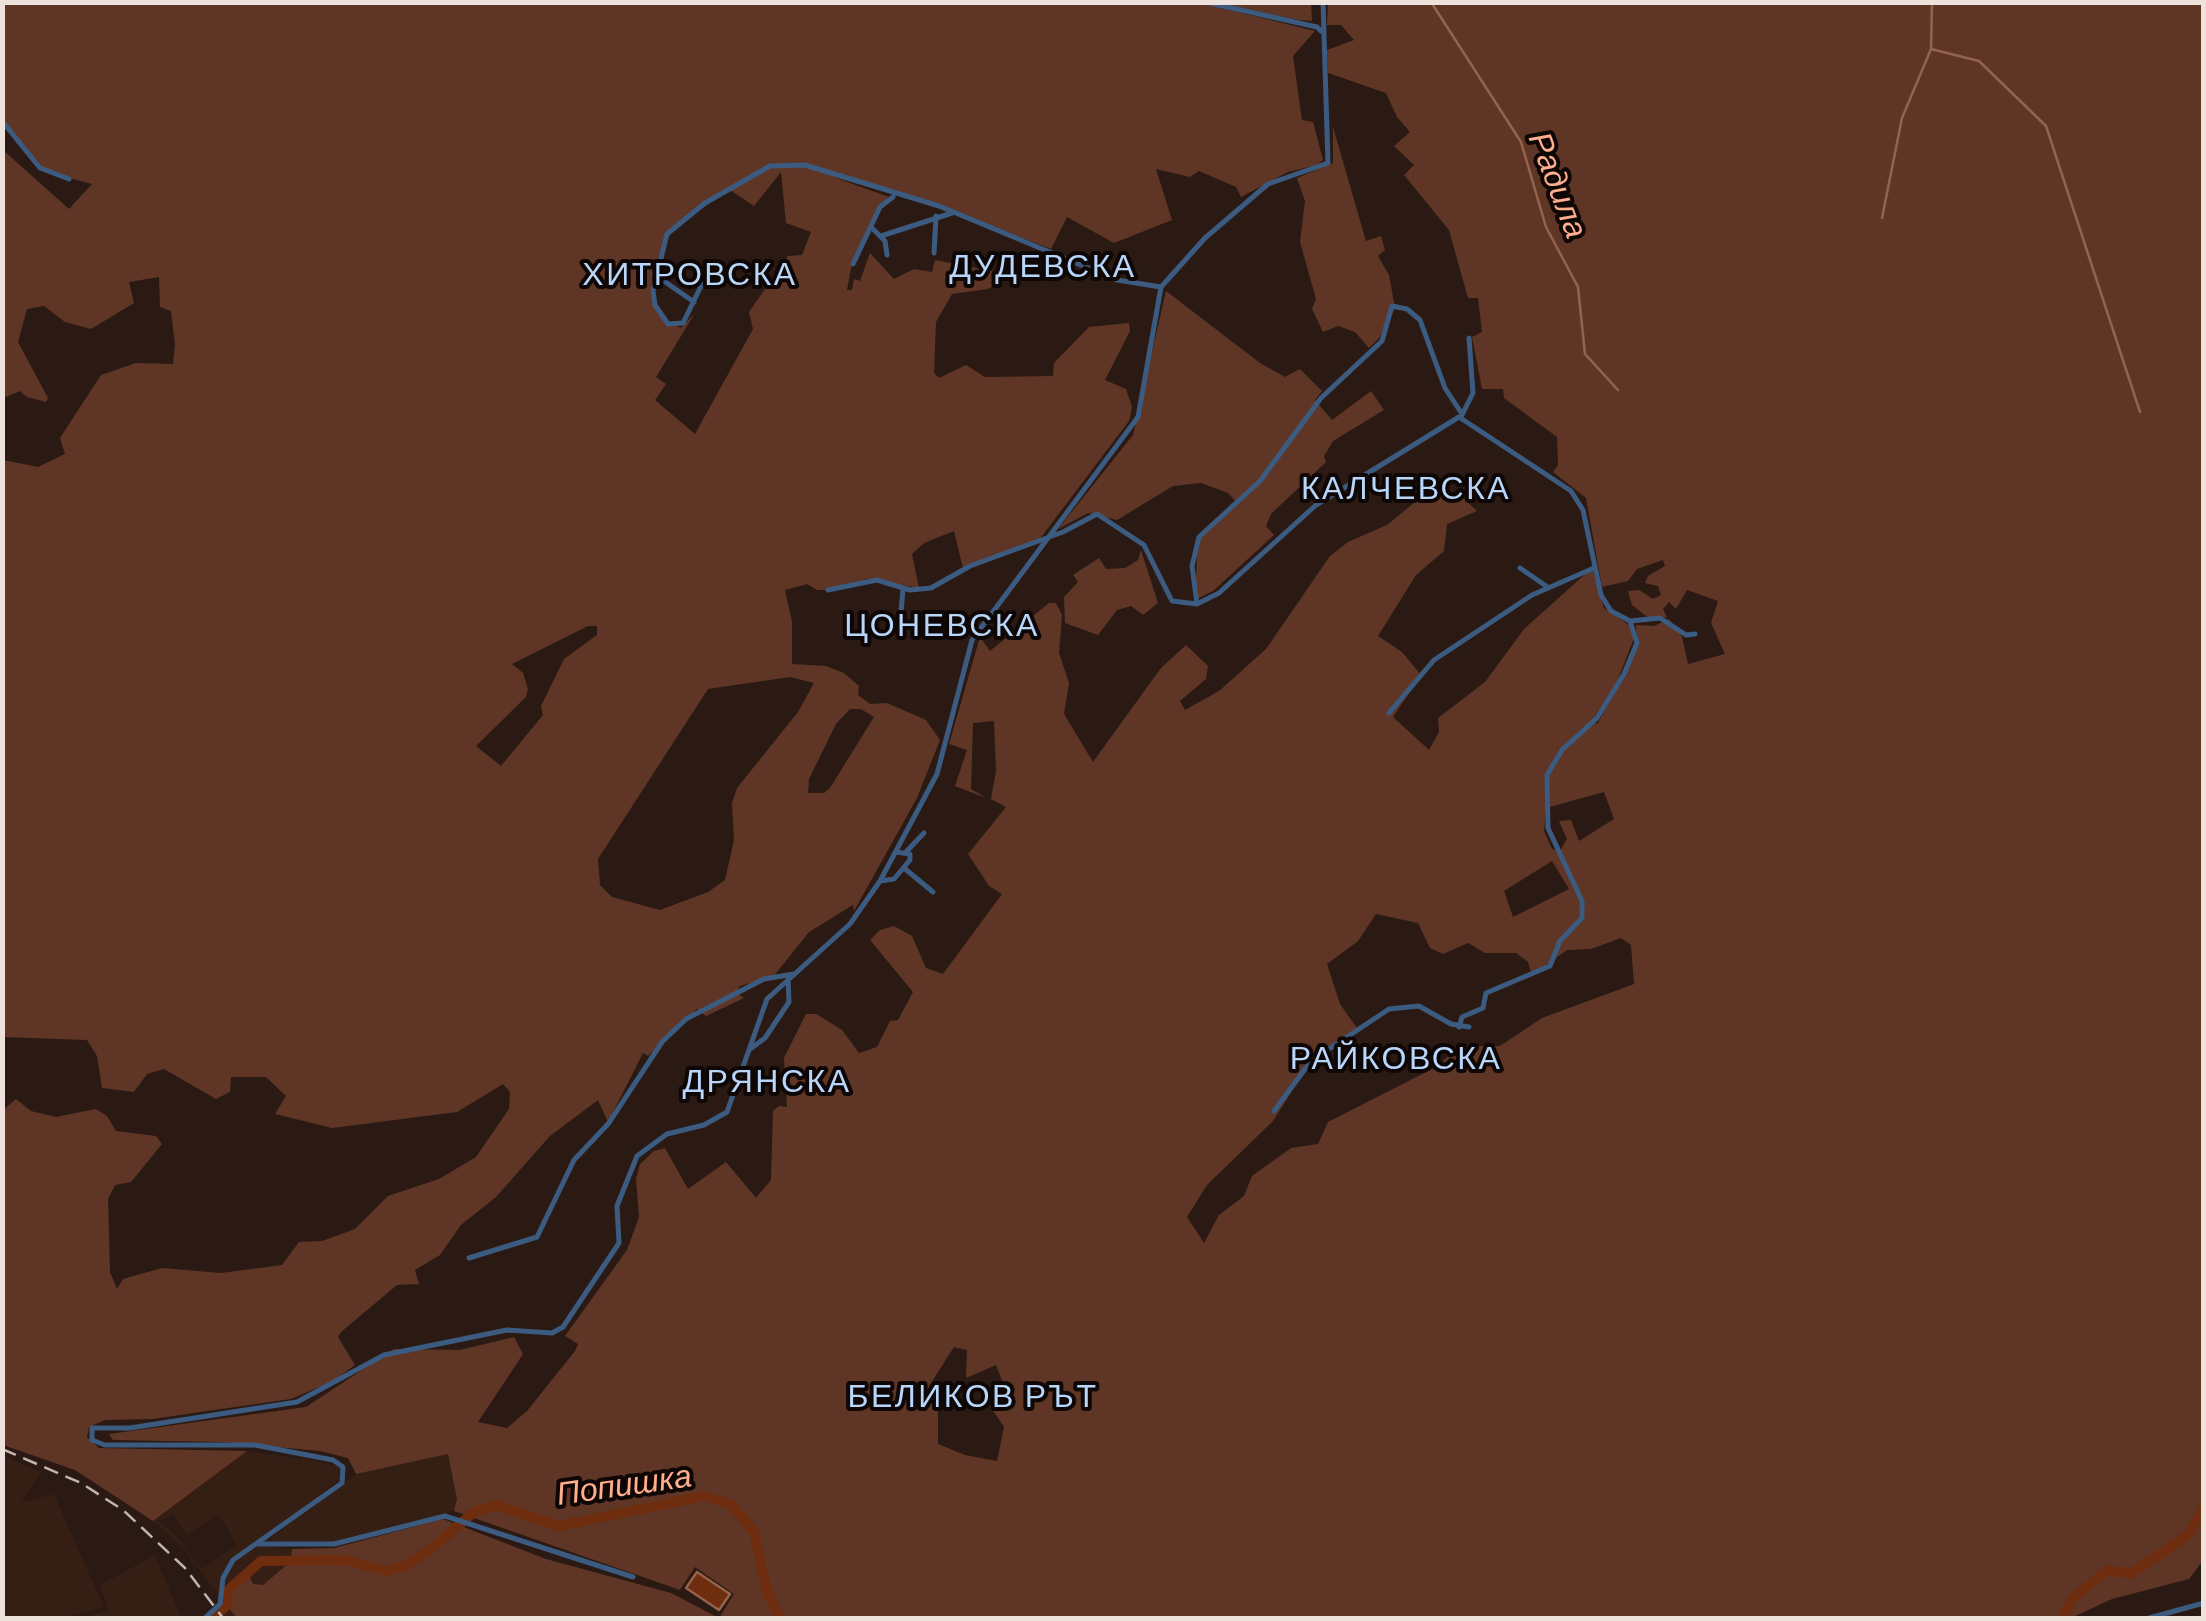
<!DOCTYPE html>
<html>
<head>
<meta charset="utf-8">
<style>
	body { margin:0 }
	#map { position:relative; width:2206px; height:1621px; overflow:hidden; background:#2b1a13; font-family:Barlow,sans-serif }
	canvas { display:block }
	.frame { position:absolute; inset:0; border:5px solid #eee2dd; pointer-events:none }
</style>
</head>
<body>
<div id="map">
<canvas width="2206" height="1621"></canvas>
<div class="frame"></div>
</div>
<script>
const c = document.querySelector('canvas').getContext('2d');
c.lineJoin = 'round';
function fill(path, color) {
  c.fillStyle = color;
  c.fill(path, 'evenodd');
}
function toPath(rows) {
  const path = new Path2D();
  for (const r of rows) {
    path.moveTo(r[0], r[1]);
    for (let i = 2; i < r.length; i += 2) path.lineTo(r[i], r[i + 1]);
  }
  return path;
}
function stroke(path, color, width, dash) {
  c.strokeStyle = color;
  c.lineWidth = width;
  c.lineCap = dash ? 'butt' : 'round';
  c.setLineDash(dash || []);
  c.stroke(path);
}
function label(font, color, halo, rows, align = 'center') {
  c.font = font + ' Barlow,sans-serif';
  c.lineWidth = 8;
  c.setLineDash([]);
  c.textBaseline = 'middle';
  c.strokeStyle = halo;
  c.fillStyle = color;
  for (const [text, x, y, turn = 0] of rows) {
    c.save();
    c.translate(x, y);
    c.rotate((+turn || 0) * Math.PI / 180);
    c.textAlign = isNaN(turn) ? turn : align;
    if (halo) c.strokeText(text, 0, 0);
    c.fillText(text, 0, 0);
    c.restore();
  }
}
const built = toPath([
	[247,1451,318,1461,340,1467,344,1475,260,1546,292,1549,290,1562,263,1585,231,1588,224,1603,237,1618,210,1618,224,1602,184,1549,153,1521],
	[173,1515,187,1535,219,1515,237,1545,202,1569,171,1530,158,1521],
	[448,1454,457,1499,454,1511,331,1542,272,1542,272,1537,356,1474],
	[2,1455,41,1472,21,1503,54,1494,104,1607,62,1618,3,1618],
	[155,1555,181,1618,81,1618,109,1610,100,1585]
]);
const green = toPath([
	[1197,2,1315,31,1293,56,1302,120,1313,122,1323,160,1317,165,1288,172,1241,197,1236,187,1199,171,1190,177,1156,169,1172,220,1114,243,1067,217,1051,249,948,209,833,177,889,197,880,205,852,263,847,290,852,290,854,279,860,281,870,253,894,279,914,269,932,272,935,260,1012,275,988,289,952,294,936,322,934,373,939,378,966,365,985,377,1053,376,1054,363,1089,327,1129,323,1130,331,1105,380,1126,389,1132,407,1129,421,1039,540,963,568,954,531,924,543,912,554,919,588,867,579,833,590,817,590,807,584,785,590,792,622,792,664,826,666,844,673,859,686,858,695,870,704,887,703,926,720,940,740,917,798,854,911,853,905,809,932,773,977,740,986,736,992,744,998,706,1016,697,1009,648,1056,643,1053,608,1122,598,1100,550,1136,496,1197,461,1225,440,1255,415,1270,419,1284,397,1285,341,1332,338,1337,355,1365,333,1381,291,1399,152,1419,105,1420,89,1427,87,1437,99,1448,247,1451,153,1521,75,1470,3,1445,2,1111,16,1099,31,1111,56,1117,96,1109,107,1116,116,1131,156,1136,162,1144,131,1182,115,1185,108,1199,110,1272,117,1289,123,1279,162,1268,221,1273,282,1265,299,1242,322,1241,355,1229,388,1196,439,1179,476,1157,509,1109,510,1092,503,1084,457,1112,332,1128,275,1114,286,1096,266,1077,231,1077,230,1092,216,1099,164,1069,147,1074,134,1092,102,1088,97,1056,87,1040,3,1037,3,460,38,467,65,454,60,438,101,375,136,363,173,364,175,345,171,311,160,307,159,277,129,282,134,303,91,329,65,322,44,306,27,309,18,342,48,398,46,402,27,397,20,391,3,398,3,150,69,209,92,184,51,173,32,161,3,122,3,3],
	[781,172,786,223,811,232,802,255,788,256,749,312,753,329,695,434,655,400,666,384,656,377,695,313,681,328,665,320,653,299,656,264,672,228,730,190,754,206],
	[588,626,597,626,597,635,564,659,541,706,543,715,501,766,476,746,526,697,528,689,523,673,512,664],
	[790,677,814,683,798,712,737,788,732,803,734,840,725,880,708,892,660,910,612,897,600,885,598,859,708,689],
	[850,709,861,709,874,717,830,788,824,793,808,793,809,779,836,724],
	[1214,3,1311,3,1312,21,1299,20],
	[1328,3,2203,3,2204,1559,2189,1579,2112,1599,2071,1618,719,1618,734,1594,695,1567,680,1590,454,1511,457,1499,448,1454,356,1474,348,1458,320,1451,222,1442,113,1440,109,1434,306,1407,394,1349,460,1350,514,1337,523,1354,478,1422,507,1428,527,1411,575,1351,578,1344,565,1336,627,1250,639,1217,636,1179,640,1164,654,1151,665,1148,688,1189,726,1162,756,1198,771,1180,773,1111,779,1106,787,1107,784,1058,806,1014,816,1014,842,1030,859,1053,877,1047,890,1021,898,1020,913,992,870,940,880,930,894,926,912,936,926,968,943,974,1002,894,989,886,968,854,1006,807,991,799,996,771,994,721,973,723,971,789,986,798,955,786,967,750,949,744,980,637,990,651,1049,603,1056,603,1062,615,1059,653,1069,683,1064,714,1093,762,1161,668,1186,645,1208,666,1206,679,1180,701,1185,710,1219,691,1266,649,1330,556,1348,542,1387,525,1436,485,1444,500,1458,493,1477,511,1447,524,1444,551,1416,575,1378,636,1402,652,1421,675,1393,717,1429,750,1439,732,1438,718,1485,682,1524,629,1592,568,1604,608,1632,627,1634,638,1615,687,1589,725,1598,723,1637,648,1636,625,1654,626,1669,619,1682,637,1688,664,1725,654,1711,623,1718,601,1687,590,1676,609,1669,602,1663,609,1667,617,1650,619,1632,605,1628,591,1639,590,1653,599,1661,595,1658,586,1645,583,1648,576,1665,566,1663,560,1637,569,1628,581,1602,587,1586,498,1553,472,1558,465,1557,437,1504,398,1503,389,1482,389,1472,337,1482,332,1478,298,1468,298,1449,230,1404,175,1414,165,1394,146,1410,132,1397,117,1386,93,1328,73,1327,50,1354,40,1341,25,1327,25],
	[1604,792,1614,819,1579,841,1571,820,1559,821,1567,839,1560,851,1552,849,1544,831,1546,808],
	[1552,861,1569,889,1513,917,1504,891],
	[1376,914,1418,923,1430,948,1443,954,1468,943,1485,953,1516,953,1528,962,1532,975,1567,950,1591,949,1621,938,1631,945,1634,984,1542,1018,1500,1046,1459,1046,1438,1066,1328,1122,1318,1144,1291,1148,1252,1176,1244,1196,1219,1215,1204,1243,1187,1217,1207,1185,1273,1121,1309,1064,1341,1037,1359,1031,1340,1004,1327,964,1358,941],
	[954,1347,967,1350,966,1378,996,1365,1003,1383,992,1409,1004,1427,997,1461,965,1455,938,1444,938,1412,929,1396,929,1386],
	[1333,127,1366,241,1381,236,1385,250,1378,256,1389,275,1395,308,1379,338,1369,348,1355,332,1338,326,1323,332,1312,309,1316,299,1300,242,1305,201,1297,178,1333,163],
	[1166,291,1260,363,1285,377,1300,369,1322,391,1315,400,1332,420,1371,391,1384,410,1333,441,1324,456,1326,462,1271,514,1266,526,1274,535,1213,591,1195,600,1198,537,1236,502,1228,493,1201,483,1173,486,1117,520,1088,513,1058,529,1133,435],
	[1141,550,1158,603,1143,615,1131,606,1117,610,1098,635,1065,623,1064,597,1078,582,1073,575,1099,558,1106,569,1125,568,1138,560],
	[443,1519,546,1559,671,1593,719,1618,237,1618,224,1603,231,1588,248,1574,253,1584,263,1585,290,1562,292,1549,334,1548]
]);
const water = toPath([
	[697,1572,730,1594,719,1610,686,1588,697,1572]
]);
const stream = toPath([
	[1431,2,1521,142,1546,227,1578,287,1585,354,1618,390],
	[1931,49,1979,61,2046,126,2140,412],
	[1882,218,1902,118,1931,49,1932,2],
	[2203,1618,2204,1618]
]);
const river = toPath([
	[213,1618,228,1604,227,1591,261,1561,344,1560,387,1571,405,1566,431,1549,474,1512,497,1505,559,1526,704,1496,732,1505,754,1532,767,1592,780,1618],
	[2063,1618,2072,1599,2106,1571,2132,1573,2187,1536,2204,1508]
]);
const minor = toPath([
	[1205,2,1317,27,1321,31],
	[2,121,40,168,69,179],
	[872,228,885,241,887,255],
	[881,236,952,213],
	[934,253,936,216],
	[853,264,880,207,893,197],
	[654,274,694,302],
	[704,280,683,323,668,324,655,305,653,291,667,234,705,203,770,166,805,165,939,206,1117,280,1161,287],
	[1462,415,1473,393,1469,338],
	[1520,568,1546,586],
	[828,590,877,580,910,590,931,588,970,566,1063,532,1097,514,1144,545,1172,601,1197,604,1219,593,1316,505,1459,417,1571,491,1583,510,1601,595,1611,611,1630,621,1660,618,1686,635,1695,634],
	[1197,604,1192,566,1199,537,1260,481,1321,398,1382,341,1392,306,1407,309,1420,320,1445,388,1462,414],
	[901,612,903,589],
	[1389,713,1434,660,1532,595,1594,568],
	[905,853,924,833],
	[904,868,933,892],
	[880,881,894,879,910,860,910,854,896,852],
	[1459,1027,1462,1017,1483,1008,1486,993,1550,966,1560,941,1582,918,1582,901,1548,828,1547,775,1562,750,1597,718,1624,674,1637,643,1630,621],
	[749,1050,765,1038,789,1002,788,979],
	[1274,1111,1311,1061,1389,1009,1419,1006,1451,1024,1469,1027],
	[469,1258,537,1237,574,1160,608,1124,662,1042,686,1019,764,979,794,974],
	[257,1544,334,1544,445,1516,633,1577],
	[205,1618,220,1604,223,1578,233,1560,342,1483,343,1467,333,1460,255,1445,105,1445,92,1440,92,1428,130,1428,297,1402,384,1355,507,1330,552,1333,563,1327,619,1243,617,1206,637,1156,667,1134,704,1125,727,1112,767,999,850,924,880,881,937,774,972,640,1138,417,1161,287,1205,238,1268,184,1328,163,1323,2],
	[2149,1618,2204,1603]
]);
const rail = toPath([
	[2,1449,81,1483,123,1510,185,1568,223,1618]
]);
const waterNames = [
	["Радила",1558,185,69],
	["Попишка",624,1485,-8]
];
const neighbourhoodNames = [
	["ДУДЕВСКА",1043,266],
	["ХИТРОВСКА",690,274],
	["КАЛЧЕВСКА",1406,488],
	["ЦОНЕВСКА",942,625],
	["РАЙКОВСКА",1396,1058],
	["ДРЯНСКА",767,1081],
	["БЕЛИКОВ РЪТ",973,1396]
];
fill(built, '#351e14');
fill(green, '#5f3625');
fill(water, '#6e2d0f');
stroke(water, '#94634d', 2.5);
stroke(stream, '#94634d', 2.5);
stroke(river, '#6e2d0f', 10);
stroke(minor, '#3b5b81', 5);
stroke(rail, '#c2b5af', 2.5, [15, 8]);
label('italic 32px', '#ffae8e', '#0e0705', waterNames);
c.letterSpacing = '2.5px';
label('32px', '#b8d5fa', '#0e0705', neighbourhoodNames);
c.letterSpacing = '0px';
</script>
</body>
</html>
